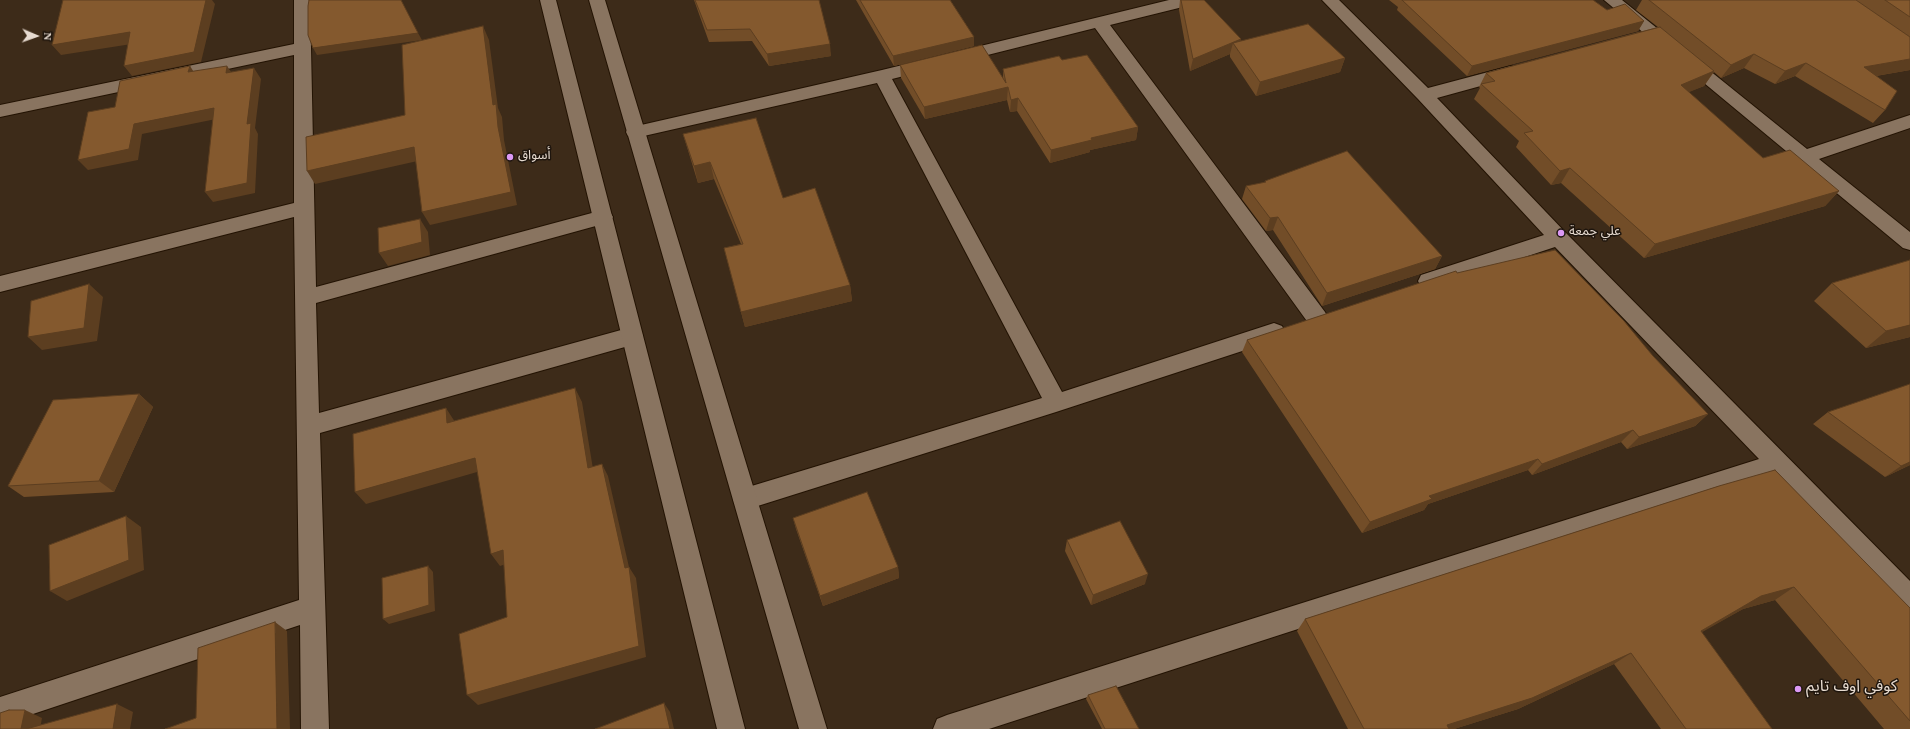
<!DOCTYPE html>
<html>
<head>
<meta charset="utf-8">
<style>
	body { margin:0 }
	#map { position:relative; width:1910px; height:729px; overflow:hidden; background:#3d2b19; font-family:Georgia,serif }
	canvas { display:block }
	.north { position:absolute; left:16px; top:16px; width:40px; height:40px; -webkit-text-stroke:3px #1e150d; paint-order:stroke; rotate:92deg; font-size:11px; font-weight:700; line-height:16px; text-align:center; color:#e7dbd0 }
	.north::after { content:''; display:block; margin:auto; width:14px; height:18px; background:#e7dbd0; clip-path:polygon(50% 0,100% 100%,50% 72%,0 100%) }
</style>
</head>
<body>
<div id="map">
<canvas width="1910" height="729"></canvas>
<div class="north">N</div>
</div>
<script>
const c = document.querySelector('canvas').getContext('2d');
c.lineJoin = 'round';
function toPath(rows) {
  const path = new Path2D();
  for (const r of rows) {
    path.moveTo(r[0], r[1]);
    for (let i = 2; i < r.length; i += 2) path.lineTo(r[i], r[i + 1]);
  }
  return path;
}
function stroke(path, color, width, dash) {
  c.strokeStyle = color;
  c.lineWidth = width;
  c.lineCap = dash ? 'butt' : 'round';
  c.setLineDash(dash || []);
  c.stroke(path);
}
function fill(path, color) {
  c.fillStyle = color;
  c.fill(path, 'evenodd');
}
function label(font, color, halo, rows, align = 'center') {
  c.font = font + ' Georgia,"Noto Sans Arabic",serif';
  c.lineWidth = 3;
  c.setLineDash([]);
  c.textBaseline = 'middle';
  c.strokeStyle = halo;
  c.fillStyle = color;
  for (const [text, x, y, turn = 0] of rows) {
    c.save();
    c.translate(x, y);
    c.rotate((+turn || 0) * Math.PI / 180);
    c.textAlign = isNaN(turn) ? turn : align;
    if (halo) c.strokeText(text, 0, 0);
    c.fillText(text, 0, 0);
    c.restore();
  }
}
const minor = toPath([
	[294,0,310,0,316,287,603,210,610,212,613,217,610,222,603,224,316,303,319,413,632,327,640,330,643,336,640,342,632,345,320,433,329,729,301,729,300,625,0,725,0,697,299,600,294,217,0,292,0,276,294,203,294,55,0,117,0,105,294,44,294,0],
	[1169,0,1197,0,1195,4,1110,25,1325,312,1328,318,1325,324,1317,326,1309,324,1095,28,892,79,1062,392,1274,323,1282,326,1285,332,1282,338,1056,412,745,510,736,507,733,499,736,491,745,488,1042,398,877,83,635,138,628,136,626,132,628,128,882,70,1169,0],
	[1322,0,1339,0,1428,88,1511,66,1517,68,1520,72,1517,76,1437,98,1566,233,1910,581,1910,611,1901,607,1774,475,989,729,933,729,937,719,947,715,1759,459,1555,247,1428,289,1421,287,1418,281,1421,275,1544,235,1418,99,1322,0],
	[1604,0,1622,0,1807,149,1910,115,1910,128,1819,159,1910,232,1910,250,1903,248,1604,0]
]);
const tertiary = toPath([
	[540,0,556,0,745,729,717,729,540,0],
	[589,0,605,0,827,729,799,729,589,0]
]);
const wall = toPath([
	[694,0,819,0,831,56,769,66,752,41,709,42],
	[856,0,950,0,974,37,974,46,894,66],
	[1180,0,1204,0,1241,41,1345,58,1340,72,1256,96,1230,57,1230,54,1190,71,1179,10],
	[1389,0,1593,0,1607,10,1644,21,1638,31,1467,76,1397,10,1398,7],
	[1642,0,1910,0,1910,70,1876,76,1885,110,1873,123,1795,76,1775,84,1744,68,1721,78,1714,72,1704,86,1688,92,1763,158,1839,191,1825,206,1644,258,1561,183,1551,185,1516,147,1519,141,1474,99,1480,88,1479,87,1486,73,1658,27,1636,10],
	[1062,60,1138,127,1136,140,1090,150,1090,152,1050,163,1017,111,1010,112,1007,100,925,119,901,78,900,65,1003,77,1003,69],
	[683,134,783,198,850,285,852,301,745,327,724,248,741,244,714,179,698,183],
	[1265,181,1442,256,1435,269,1322,306,1273,230,1266,231,1242,199,1246,186,1264,183],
	[1457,273,1653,356,1708,414,1695,426,1627,449,1621,442,1532,475,1528,470,1428,504,1424,510,1362,533,1242,352,1247,340],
	[1832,283,1910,337,1866,348,1814,301],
	[139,394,153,407,114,492,24,497,8,486],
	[1828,412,1910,465,1885,477,1813,424],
	[1719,486,1910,608,1910,729,1884,729,1775,600,1743,609,1701,632,1772,729,1661,729,1614,664,1518,709,1454,729,1348,729,1297,631,1305,619],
	[793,518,898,567,899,578,823,606,796,529],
	[1067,540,1145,584,1091,605,1065,551],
	[1088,695,1139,729,1102,729,1086,699]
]);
const shadedWall = toPath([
	[206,0,212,0,215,4,201,62,132,76,124,66],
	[1644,21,1638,31,1467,76,1472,66],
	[483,26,489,40,498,108,502,117,504,140,517,205,430,225,422,212,493,105],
	[130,32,138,43,61,55,52,45],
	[418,33,422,40,317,55,313,48],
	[974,37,974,46,894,66,893,56],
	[1241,39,1238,51,1233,43,1230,54,1190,71,1193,59],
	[830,44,831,56,769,66,767,54],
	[1754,54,1744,68,1721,78,1731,65],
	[1345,58,1340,72,1256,96,1260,82],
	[1910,59,1910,70,1852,80,1864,67],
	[1806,63,1795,76,1775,84,1785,71],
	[190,66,197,77,188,72],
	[227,66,234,76,226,73],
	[254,68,261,79,255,128,258,134,255,193,213,202,205,192,247,124],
	[1714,71,1704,86,1670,100,1681,85],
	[1008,87,1007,100,925,119,924,107],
	[1018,98,1017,111,1010,112,1011,100],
	[214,108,221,118,142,134,138,160,88,170,78,160,134,124],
	[1138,127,1136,140,1090,150,1090,152,1050,163,1051,150,1091,138],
	[414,147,422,160,315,184,307,171],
	[710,162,714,179,698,183,694,166],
	[1570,168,1561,183,1551,185,1560,171],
	[1839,191,1825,206,1644,258,1655,244],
	[1278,217,1273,230,1266,231,1270,218],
	[420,219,428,232,430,255,388,266,379,253],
	[1442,256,1435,269,1322,306,1327,293],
	[89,284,103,297,97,341,42,350,28,337],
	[850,285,852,301,745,327,741,312],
	[1910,325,1910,337,1866,348,1886,331],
	[575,388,582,402,595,481,588,468],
	[139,394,153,407,114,492,99,481],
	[446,408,455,422,447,423],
	[1708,414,1695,426,1627,449,1639,437],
	[1633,430,1621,442,1532,475,1542,464],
	[475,458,484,470,366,504,355,492],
	[1538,459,1528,470,1428,504,1424,510,1362,533,1370,522,1429,496],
	[1910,462,1910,465,1885,477,1901,466],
	[602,464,608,476,629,567,636,578,646,657,478,705,467,695,625,568],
	[126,516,141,527,144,570,67,601,50,591],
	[503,550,512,562,500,566,491,554],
	[428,566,433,572,435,611,389,624,383,619],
	[898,567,899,578,823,606,820,596],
	[1148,574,1145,584,1091,605,1093,595],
	[1794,587,1775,600,1743,609,1683,643,1701,631,1761,596],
	[275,622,287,631,290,729,277,729],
	[1631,653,1614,664,1518,709,1454,729,1442,729,1447,725],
	[664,703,670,712,674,729,670,729],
	[117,704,133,712,130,729,113,729],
	[25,710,42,718,40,729,21,729]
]);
const building = toPath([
	[63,0,206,0,194,52,124,66,130,32,52,45,63,0],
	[309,0,401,0,418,33,313,48,308,35,308,6,309,0],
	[695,0,819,0,830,44,767,54,750,29,707,30,695,0],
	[860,0,950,0,974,37,893,56,860,0],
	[1181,0,1204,0,1241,39,1193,59,1181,0],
	[1402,0,1593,0,1607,10,1625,4,1644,21,1472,66,1402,0],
	[1649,0,1856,0,1910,37,1910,59,1864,67,1897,91,1885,110,1806,63,1785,71,1754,54,1731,65,1649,0],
	[1885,0,1910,0,1910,17,1885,0],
	[1308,24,1345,58,1260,82,1233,43,1308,24],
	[483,26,493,105,496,104,498,127,511,192,422,212,414,147,307,171,306,137,405,115,402,45,483,26],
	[1660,27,1714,71,1681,85,1763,158,1790,150,1839,191,1655,244,1570,168,1560,171,1524,133,1533,131,1481,84,1495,81,1486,73,1660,27],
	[982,45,1006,83,1003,69,1059,56,1062,60,1087,55,1138,127,1091,138,1092,140,1051,150,1018,98,1011,100,1008,87,924,107,900,65,982,45],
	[190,66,188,72,227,66,226,73,254,68,247,124,251,123,247,183,205,192,214,108,134,124,129,149,78,160,88,112,115,107,120,81,190,66],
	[756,118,783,198,815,188,850,285,741,312,724,248,743,244,710,162,694,166,683,134,756,118],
	[1347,151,1442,256,1327,293,1278,217,1270,218,1246,186,1266,182,1265,181,1347,151],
	[420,219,422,242,379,253,378,228,420,219],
	[1555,250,1624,321,1653,356,1708,414,1639,437,1633,430,1542,464,1538,459,1429,496,1432,499,1370,522,1247,340,1456,271,1457,273,1555,250],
	[1910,260,1910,325,1886,331,1832,283,1910,260],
	[89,284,84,328,28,337,31,301,89,284],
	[1910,384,1910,462,1901,466,1828,412,1910,384],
	[575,388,588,468,602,464,625,568,629,567,639,646,467,695,459,634,507,617,503,550,491,554,475,458,355,492,353,434,446,408,447,423,575,388],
	[139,394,99,481,8,486,53,400,139,394],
	[1775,470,1910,608,1910,721,1794,587,1761,596,1701,631,1772,729,1686,729,1631,653,1532,698,1447,725,1449,729,1364,729,1305,619,1719,486,1775,470],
	[867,492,898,567,820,596,793,518,867,492],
	[126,516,129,560,50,591,49,545,126,516],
	[1120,521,1148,574,1093,595,1067,540,1120,521],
	[428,566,429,605,383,619,382,578,428,566],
	[275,622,277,729,165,729,196,718,198,648,275,622],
	[1116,686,1139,729,1105,729,1088,695,1116,686],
	[664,703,670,729,595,729,664,703],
	[117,704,113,729,26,729,117,704],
	[9,710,25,710,21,729,0,729,0,713,9,710]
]);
const markers = [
	[510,157,4,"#dc99f5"],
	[1561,233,4,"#dc99f5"],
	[1798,689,4,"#dc99f5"]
];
const poiNames = [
	["أسواق",518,157],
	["علي جمعة",1569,233]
];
const nearPoinames = [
	["كوفي اوف تايم",1806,689]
];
stroke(minor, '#231303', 2);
stroke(tertiary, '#231303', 2);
fill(minor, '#897460');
fill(tertiary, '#897460');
fill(wall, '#724d28');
fill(shadedWall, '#5c3e20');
fill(building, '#84592e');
stroke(building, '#5c3e20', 1);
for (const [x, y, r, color] of markers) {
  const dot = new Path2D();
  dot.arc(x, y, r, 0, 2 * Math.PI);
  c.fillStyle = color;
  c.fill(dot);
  stroke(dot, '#1e150d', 1.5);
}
label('13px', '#e7dbd0', '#1e150d', poiNames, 'left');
label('16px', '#e7dbd0', '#1e150d', nearPoinames, 'left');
</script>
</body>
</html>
